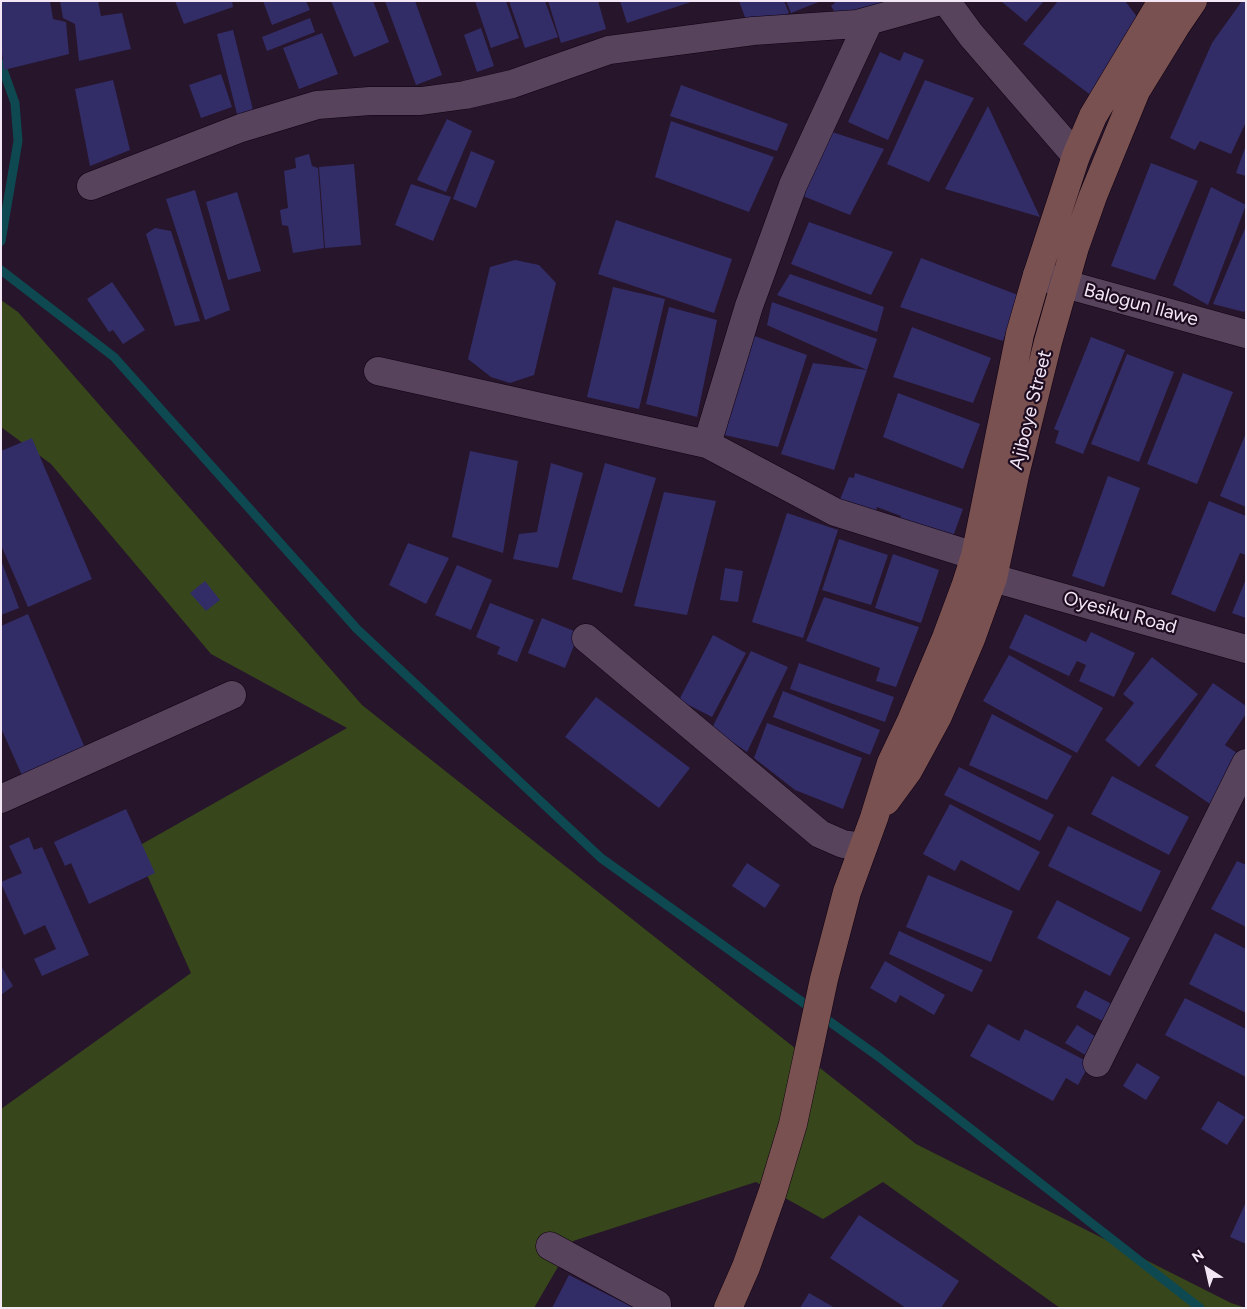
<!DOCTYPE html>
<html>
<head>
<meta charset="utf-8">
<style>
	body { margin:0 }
	#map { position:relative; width:1247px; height:1309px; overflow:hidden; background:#27152b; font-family:Figtree,sans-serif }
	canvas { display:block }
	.frame { position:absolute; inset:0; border:2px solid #f3e7f6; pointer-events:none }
	.north { position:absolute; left:1182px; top:1244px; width:50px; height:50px; -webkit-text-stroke:4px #1e0c21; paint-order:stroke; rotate:325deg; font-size:14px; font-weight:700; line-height:20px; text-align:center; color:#f3e7f6 }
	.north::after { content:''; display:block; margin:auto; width:18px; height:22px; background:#f3e7f6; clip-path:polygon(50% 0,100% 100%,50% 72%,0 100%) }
</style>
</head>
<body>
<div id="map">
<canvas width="1247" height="1309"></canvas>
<div class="frame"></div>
<div class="north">N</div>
</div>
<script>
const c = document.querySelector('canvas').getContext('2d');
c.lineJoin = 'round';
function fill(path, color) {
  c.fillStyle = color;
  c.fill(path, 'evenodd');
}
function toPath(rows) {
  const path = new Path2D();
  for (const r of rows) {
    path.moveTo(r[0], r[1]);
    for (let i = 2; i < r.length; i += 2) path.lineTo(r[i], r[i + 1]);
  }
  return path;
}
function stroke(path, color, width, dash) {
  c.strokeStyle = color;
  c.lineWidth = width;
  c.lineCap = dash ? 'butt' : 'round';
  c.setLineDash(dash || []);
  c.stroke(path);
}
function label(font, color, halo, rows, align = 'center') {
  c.font = font + ' Figtree,sans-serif';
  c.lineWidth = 4.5;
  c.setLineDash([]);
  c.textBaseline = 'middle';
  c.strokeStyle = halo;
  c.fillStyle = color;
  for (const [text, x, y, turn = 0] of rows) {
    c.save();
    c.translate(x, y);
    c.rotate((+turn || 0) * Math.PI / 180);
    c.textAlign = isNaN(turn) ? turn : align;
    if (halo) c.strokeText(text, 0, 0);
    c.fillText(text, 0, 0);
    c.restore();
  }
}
const green = toPath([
	[1,300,18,312,362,705,916,1144,1231,1303,1246,1308,1060,1308,883,1182,823,1219,756,1182,573,1241,534,1308,1,1308,1,1109,191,973,135,848,347,728,211,654,51,464,1,427]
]);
const stream = toPath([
	[1,64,15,103,18,141,1,241],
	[1,270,114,357,357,629,601,858,879,1057,1200,1308]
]);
const building = toPath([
	[1,1,50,1,53,19,66,22,69,54,4,70,1,44],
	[60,1,98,1,101,16,122,13,131,49,79,61,75,24,63,18],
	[175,1,232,1,233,7,184,24],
	[263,1,306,1,310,10,272,25],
	[331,1,373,1,389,42,354,57],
	[385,1,415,1,442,75,416,85],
	[475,1,506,1,519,38,491,48],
	[509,1,545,1,558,37,525,48],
	[548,1,598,1,606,29,561,43],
	[620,1,690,1,691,2,627,23],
	[739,1,784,1,789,13,749,28],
	[786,1,821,1,791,13],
	[837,1,890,1,839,19,831,6],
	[1001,1,1044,1,1026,22],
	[1058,1,1125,1,1141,22,1092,96,1023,44],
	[1242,1,1246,1,1246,122,1231,154,1200,141,1195,150,1170,138,1212,43],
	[310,18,315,32,267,51,262,37],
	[481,28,494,66,477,72,464,35],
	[233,30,254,114,238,118,217,34],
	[322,33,338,74,299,89,283,48],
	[880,52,900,61,904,52,924,60,888,140,848,122],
	[221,74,232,107,201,118,189,85],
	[113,80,130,150,90,166,75,89],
	[925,80,974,98,929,182,887,164],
	[681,85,788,124,777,151,670,116],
	[988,106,1040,217,945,189],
	[447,119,472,131,446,192,417,180],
	[671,121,774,157,749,212,655,177],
	[829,131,884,149,850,215,803,196],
	[1246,145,1246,176,1236,173],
	[471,151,495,161,476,208,453,199],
	[309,154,312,166,318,168,324,248,293,253,288,226,282,225,280,210,288,208,284,171,296,168,295,158],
	[1151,163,1198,181,1155,280,1111,266],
	[354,164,361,245,325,248,319,167],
	[411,184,451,197,433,241,395,225],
	[1211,187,1246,205,1208,305,1173,285],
	[195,190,230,310,205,320,166,199],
	[237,192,261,271,228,280,206,202],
	[616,220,732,259,714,313,598,274],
	[809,222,893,252,871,295,791,264],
	[1246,226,1246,308,1244,312,1213,304],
	[155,228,171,231,200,321,175,326,146,234],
	[921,258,1018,295,1003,341,900,307],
	[515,260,539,265,556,283,534,375,510,383,491,377,468,359,490,267],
	[790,274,884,307,877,332,777,295],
	[112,282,145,330,123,344,113,330,109,332,87,299],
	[613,287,665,299,639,409,587,397],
	[772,302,877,339,867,370,767,325],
	[669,307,717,320,697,417,646,404],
	[912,327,991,358,973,403,893,377],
	[749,334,807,355,778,447,720,434],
	[1091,337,1125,350,1083,454,1055,443,1059,431,1054,429],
	[1127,354,1174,372,1139,462,1091,444],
	[813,363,867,370,834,470,781,454],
	[1183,373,1233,392,1197,484,1147,464],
	[898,393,980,424,963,469,883,437],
	[1246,433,1246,507,1220,496],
	[32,438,92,579,28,607,1,545,1,451],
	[470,451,518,461,503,553,452,537],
	[551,463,583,473,558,568,513,559,519,534,537,532],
	[605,463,656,478,622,593,572,579],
	[855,473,963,509,951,542,898,524,901,516,877,507,875,514,839,502,849,477,854,478],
	[1108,476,1140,488,1104,587,1072,576],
	[664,492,716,501,687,615,634,606],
	[1209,501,1246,516,1246,555,1240,553,1215,612,1171,594],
	[787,513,838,530,803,638,752,622],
	[839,539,888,555,871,605,822,590],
	[408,543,449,558,426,604,389,585],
	[893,554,939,570,921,623,875,608],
	[1,560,19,608,1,615],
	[457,565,492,580,471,630,435,615],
	[725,568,743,571,738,602,720,600],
	[1246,579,1246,618,1232,613],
	[205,581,220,600,206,611,190,593],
	[824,597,919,627,896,687,876,681,880,668,806,641],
	[490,603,534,620,517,662,497,654,500,647,476,637],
	[28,614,88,755,25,782,1,728,1,626],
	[1025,614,1086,642,1091,632,1135,653,1114,697,1079,681,1086,665,1077,661,1069,676,1009,648],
	[542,618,579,633,565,668,528,653],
	[713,635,746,653,712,717,679,700],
	[751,651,788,667,747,752,712,728],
	[1009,655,1103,708,1077,753,983,701],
	[1152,657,1198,694,1139,767,1105,740,1134,703,1123,694],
	[799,663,894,697,885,722,790,689],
	[1213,683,1246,706,1246,714,1225,745,1243,757,1210,804,1155,766],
	[783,691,880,730,870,755,773,717],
	[596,697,690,768,659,808,565,737],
	[992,714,1072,756,1047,800,969,765],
	[767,723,862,758,843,809,795,790,754,758],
	[959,767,1054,815,1040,841,944,795],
	[1112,776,1189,817,1169,855,1091,814],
	[950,804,1040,852,1019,891,961,860,955,871,923,854],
	[126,809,155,873,89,904,71,863,65,866,54,842],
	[1068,826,1161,871,1141,912,1048,866],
	[29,837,34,850,42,847,89,955,42,976,34,959,56,949,45,925,24,935,1,883,1,882,22,873,9,846],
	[1237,861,1246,865,1246,927,1211,909],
	[747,863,780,885,765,908,732,886],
	[928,875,1013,911,991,962,906,927],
	[1057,900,1130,938,1110,976,1037,938],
	[899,931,983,970,972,992,889,954],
	[1215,933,1246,949,1246,1013,1189,984],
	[885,961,945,995,934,1015,900,995,896,1003,870,988],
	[1,966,13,986,1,995],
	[1085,990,1121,1009,1112,1026,1076,1007],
	[1185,998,1246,1029,1246,1077,1165,1035],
	[988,1024,1019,1041,1025,1029,1090,1063,1078,1085,1066,1078,1053,1101,970,1056],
	[1077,1025,1103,1041,1087,1056,1065,1043],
	[1137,1063,1160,1077,1146,1100,1123,1086],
	[1218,1101,1245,1117,1227,1145,1201,1129],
	[1246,1202,1246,1244,1230,1237],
	[859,1215,959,1281,941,1308,906,1308,830,1258],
	[569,1275,634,1308,552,1308],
	[809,1293,835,1308,800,1308]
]);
const street = toPath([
	[946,1,971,35,1076,156],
	[91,186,241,128,317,105,370,101,421,101,465,95,512,84,609,50,753,31,857,24,940,1],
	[1037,275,1065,284,1246,334],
	[378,371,707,444,835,512,975,556],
	[707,444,749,306,793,185,869,21],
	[993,578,1246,649],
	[586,638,820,834,843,844,863,847],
	[1,799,232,695],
	[1097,1063,1246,763],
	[550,1246,657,1304,657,1308]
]);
const secondary = toPath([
	[886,801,908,771,938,716,971,639,993,578,1015,475,1048,342,1075,247,1093,196,1136,91,1176,26,1193,1],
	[728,1308,746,1267,772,1194,793,1124,824,979,847,892,874,818,891,763,911,721,946,638,965,587,975,556,1020,334,1037,275,1076,156,1093,116,1162,1]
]);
const streetNames = [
	["Balogun Ilawe",1141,305,15],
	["Ajiboye Street",1031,410,-76],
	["Oyesiku Road",1120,613,15]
];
fill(green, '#37471b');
stroke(stream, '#0e4951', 9);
fill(building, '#332d67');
stroke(street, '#100213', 29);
stroke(secondary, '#100213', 29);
stroke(street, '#58435c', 28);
stroke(secondary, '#795150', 28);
label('19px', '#f3e7f6', '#1e0c21', streetNames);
</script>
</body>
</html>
